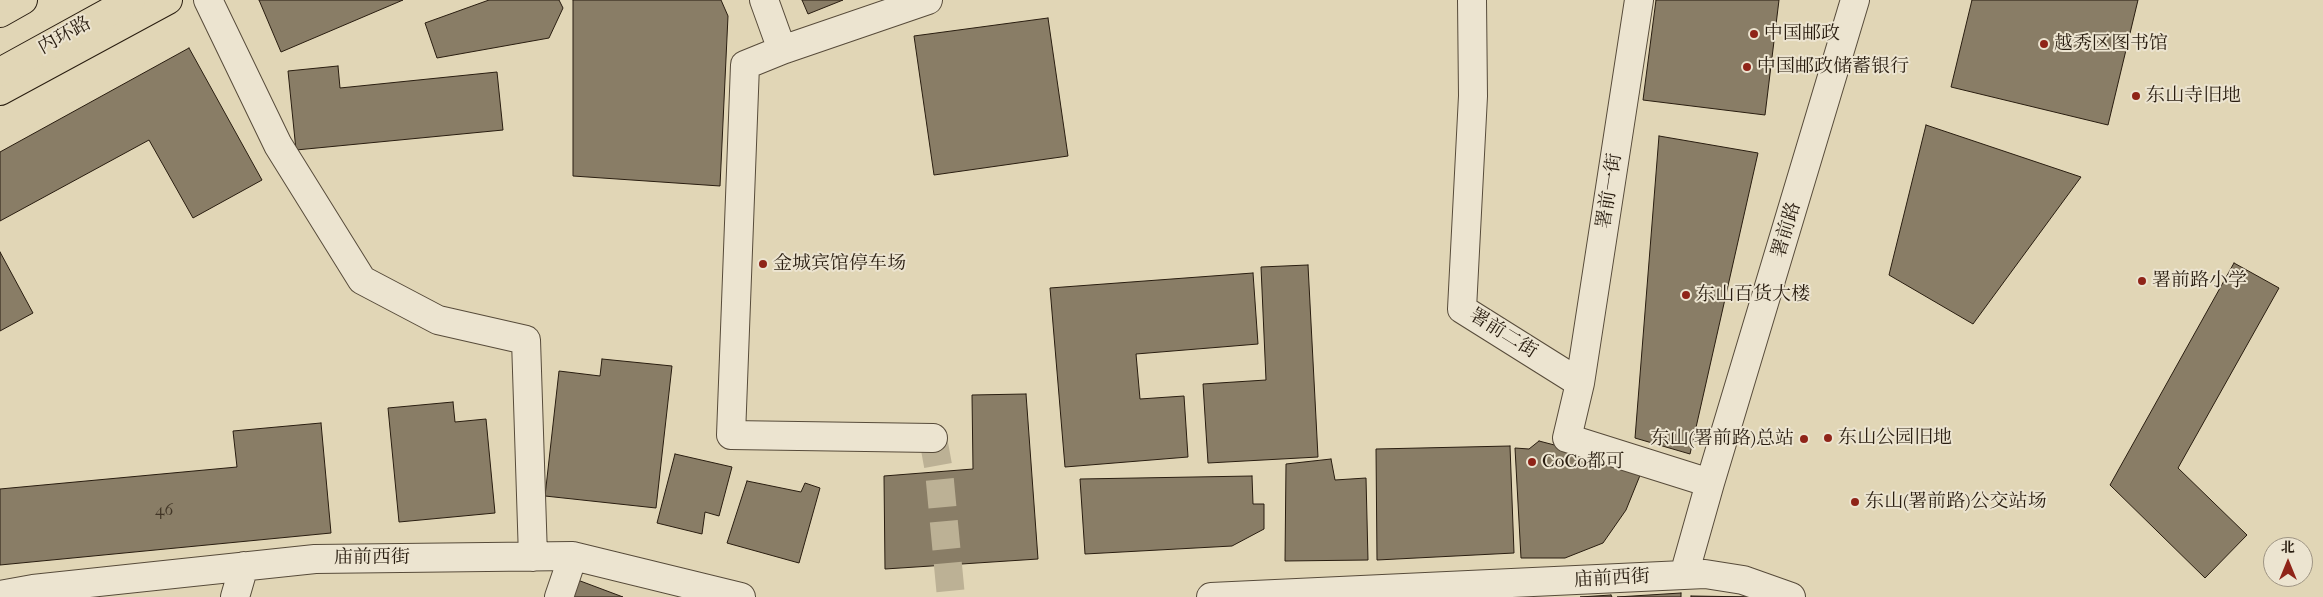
<!DOCTYPE html>
<html>
<head>
<meta charset="utf-8">
<style>
	body { margin:0 }
	#map { position:relative; width:2323px; height:597px; overflow:hidden; background:#e1d6b6; font-family:"IM FELL French Canon","Noto Serif SC",serif }
	canvas { display:block }
	.north { position:absolute; left:2263px; top:537px; width:50px; height:50px; box-sizing:border-box; background:#ece4d0; border:1px solid #9e9483; border-radius:50%; rotate:0deg; font-size:14px; font-weight:700; line-height:20px; text-align:center; color:#291d10 }
	.north::after { content:''; display:block; margin:auto; width:18px; height:22px; background:#8f2418; clip-path:polygon(50% 0,100% 100%,50% 72%,0 100%) }
</style>
</head>
<body>
<div id="map">
<canvas width="2323" height="597"></canvas>
<div class="north">北</div>
</div>
<script>
const c = document.querySelector('canvas').getContext('2d');
c.lineJoin = 'round';
function fill(path, color) {
  c.fillStyle = color;
  c.fill(path, 'evenodd');
}
function toPath(rows) {
  const path = new Path2D();
  for (const r of rows) {
    path.moveTo(r[0], r[1]);
    for (let i = 2; i < r.length; i += 2) path.lineTo(r[i], r[i + 1]);
  }
  return path;
}
function stroke(path, color, width, dash) {
  c.strokeStyle = color;
  c.lineWidth = width;
  c.lineCap = dash ? 'butt' : 'round';
  c.setLineDash(dash || []);
  c.stroke(path);
}
function label(font, color, halo, rows, align = 'center') {
  c.font = font + ' "IM FELL French Canon","Noto Serif SC",serif';
  c.lineWidth = 4;
  c.setLineDash([]);
  c.textBaseline = 'middle';
  c.strokeStyle = halo;
  c.fillStyle = color;
  for (const [text, x, y, turn = 0] of rows) {
    c.save();
    c.translate(x, y);
    c.rotate((+turn || 0) * Math.PI / 180);
    c.textAlign = isNaN(turn) ? turn : align;
    if (halo) c.strokeText(text, 0, 0);
    c.fillText(text, 0, 0);
    c.restore();
  }
}
const building = toPath([
	[259,0,403,0,281,52,259,0],
	[489,0,559,0,563,8,549,38,437,58,425,23,489,0],
	[573,0,721,0,728,16,720,186,573,176,573,0],
	[802,0,843,0,808,14,802,0],
	[1656,0,1779,0,1765,115,1643,100,1656,0],
	[1972,0,2138,0,2108,125,1951,87,1972,0],
	[1048,18,1068,156,934,175,914,36,1048,18],
	[189,48,262,180,193,218,149,140,0,221,0,152,189,48],
	[338,66,340,88,497,72,503,130,296,150,288,71,338,66],
	[1926,125,2081,177,1973,324,1889,275,1926,125],
	[1659,136,1758,153,1690,454,1635,438,1659,136],
	[0,252,33,313,0,331,0,252],
	[2234,263,2279,288,2178,468,2247,535,2205,578,2110,485,2234,263],
	[1308,265,1318,457,1208,463,1203,384,1266,380,1261,267,1308,265],
	[1253,273,1258,344,1136,354,1140,399,1184,396,1188,457,1065,467,1050,288,1253,273],
	[602,359,672,366,656,508,545,496,559,371,600,376,602,359],
	[1026,394,1038,559,885,569,884,476,973,469,972,395,1026,394],
	[453,402,455,422,486,419,495,513,399,522,388,408,453,402],
	[321,423,331,533,0,565,0,489,237,467,233,431,321,423],
	[1539,441,1643,468,1626,510,1603,543,1565,558,1521,558,1515,448,1529,449,1539,441],
	[1510,446,1514,553,1377,560,1376,449,1510,446],
	[675,454,732,467,719,516,705,512,702,534,657,523,675,454],
	[1331,459,1335,480,1366,478,1368,560,1285,561,1286,464,1331,459],
	[1252,476,1253,504,1264,504,1264,529,1232,546,1085,554,1080,479,1252,476],
	[747,481,801,492,805,483,820,488,799,563,727,543,747,481],
	[575,579,623,597,568,597,575,579],
	[1681,593,1681,597,1617,597,1681,593],
	[1611,595,1612,597,1580,597,1611,595],
	[1691,596,1754,597,1691,597,1691,596]
]);
const minorTunnel = toPath([
	[933,438,939,471,951,597]
]);
const minor = toPath([
	[208,0,278,145,362,280,438,320,526,340,533,557],
	[764,0,782,50,745,65,731,435,933,438],
	[1472,0,1473,96,1462,309,1580,383,1567,438,1710,483],
	[782,50,928,0],
	[1580,383,1639,0],
	[1684,575,1710,483,1855,0],
	[0,595,33,589,315,559,573,556,741,597],
	[235,597,244,566],
	[559,597,573,556],
	[1211,597,1705,574,1743,580,1791,597]
]);
const major = toPath([
	[0,91,168,0]
]);
const highway = toPath([
	[0,13,23,0],
	[0,72,131,0]
]);
const markers = [
	[1754,34,5,"#8f2418"],
	[2044,44,5,"#8f2418"],
	[1747,67,5,"#8f2418"],
	[2136,96,5,"#8f2418"],
	[763,264,5,"#8f2418"],
	[2142,281,5,"#8f2418"],
	[1686,295,5,"#8f2418"],
	[1828,438,5,"#8f2418"],
	[1804,439,5,"#8f2418"],
	[1532,462,5,"#8f2418"],
	[1855,502,5,"#8f2418"]
];
const numberNames = [
	["46",164,511]
];
const poiNames = [
	["中国邮政",1764,34],
	["越秀区图书馆",2054,44],
	["中国邮政储蓄银行",1757,67],
	["东山寺旧地",2146,96],
	["金城宾馆停车场",773,264],
	["署前路小学",2152,281],
	["东山百货大楼",1696,295],
	["东山公园旧地",1838,438],
	["东山(署前路)总站",1794,439,"right"],
	["CoCo都可",1542,462],
	["东山(署前路)公交站场",1865,502]
];
const streetNames = [
	["内环路",65,36,-29],
	["署前一街",1610,191,-81],
	["署前路",1787,230,-73],
	["署前二街",1503,334,32],
	["庙前西街",372,558],
	["庙前西街",1612,579,-3]
];
fill(building, '#897d66');
stroke(building, '#291d10', 1);
stroke(minorTunnel, '#bcb195', 28, [28, 14]);
stroke(minor, '#574b3a', 30);
stroke(major, '#291d10', 30);
stroke(highway, '#291d10', 30);
stroke(minor, '#ece4d0', 28);
stroke(major, '#e1d6b6', 28);
stroke(highway, '#e1d6b6', 28);
for (const [x, y, r, color] of markers) {
  const dot = new Path2D();
  dot.arc(x, y, r, 0, 2 * Math.PI);
  c.fillStyle = color;
  c.fill(dot);
  stroke(dot, '#ece4d0', 2);
}
label('16px', '#413526', null, numberNames);
label('19px', '#291d10', '#ece4d0', poiNames, 'left');
label('19px', '#291d10', '#ece4d0', streetNames);
</script>
</body>
</html>
